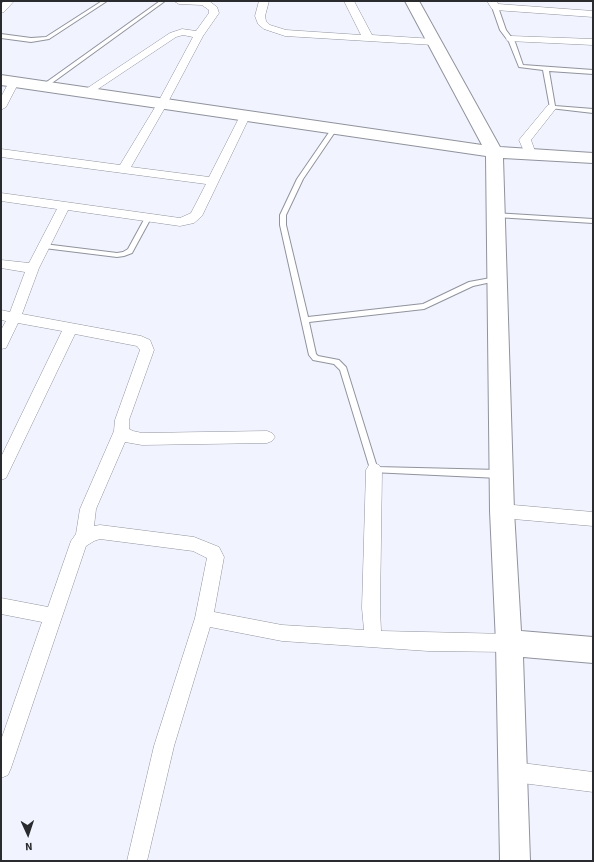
<!DOCTYPE html>
<html>
<head>
<meta charset="utf-8">
<style>
	body { margin:0 }
	#map { position:relative; width:594px; height:862px; overflow:hidden; background:#f1f4ff; font-family:"Source Sans 3",sans-serif }
	canvas { display:block }
	.frame { position:absolute; inset:0; border:2px solid #2a2b2f; pointer-events:none }
	.north { position:absolute; left:8px; top:814px; width:40px; height:40px; -webkit-text-stroke:3px #f1f4ff; paint-order:stroke; rotate:177deg; font-size:11px; font-weight:700; line-height:16px; text-align:center; color:#2a2b2f }
	.north::after { content:''; display:block; margin:auto; width:14px; height:18px; background:#2a2b2f; clip-path:polygon(50% 0,100% 100%,50% 72%,0 100%) }
</style>
</head>
<body>
<div id="map">
<canvas width="594" height="862"></canvas>
<div class="frame"></div>
<div class="north">N</div>
</div>
<script>
const c = document.querySelector('canvas').getContext('2d');
c.lineJoin = 'round';
function toPath(rows) {
  const path = new Path2D();
  for (const r of rows) {
    path.moveTo(r[0], r[1]);
    for (let i = 2; i < r.length; i += 2) path.lineTo(r[i], r[i + 1]);
  }
  return path;
}
function stroke(path, color, width, dash) {
  c.strokeStyle = color;
  c.lineWidth = width;
  c.lineCap = dash ? 'butt' : 'round';
  c.setLineDash(dash || []);
  c.stroke(path);
}
function fill(path, color) {
  c.fillStyle = color;
  c.fill(path, 'evenodd');
}
const lane = toPath([
	[102,1,107,1,49,39,31,42,1,38,1,34,31,38,46,37,102,1],
	[160,1,165,1,45,88,41,88,41,86,160,1],
	[495,5,498,7,506,30,515,42,523,65,593,70,593,74,549,71,555,106,593,109,593,113,550,108,543,70,519,67,509,42,500,30,492,7,495,5],
	[334,127,337,129,303,179,286,215,286,225,308,317,423,304,469,282,496,277,499,279,496,281,473,286,424,309,309,322,316,354,318,356,339,360,346,367,377,467,499,470,502,472,503,474,502,476,499,478,371,472,340,370,334,364,313,360,309,355,280,225,280,215,297,179,332,128,334,127],
	[494,213,593,219,593,223,496,217,494,217,494,213],
	[146,216,150,216,151,218,132,253,124,256,117,257,44,248,41,246,44,244,117,253,123,252,128,249,146,216]
]);
const street = toPath([
	[4,1,14,1,4,12,1,13,1,4,4,1],
	[174,1,209,1,217,7,219,13,203,36,167,104,131,167,209,177,240,116,245,113,249,114,250,116,202,216,194,223,180,226,68,210,39,268,22,314,141,336,150,340,154,350,129,420,129,429,133,431,142,433,267,431,272,433,275,437,272,441,267,443,142,445,125,442,96,509,94,526,100,525,194,537,219,547,224,557,214,612,282,625,364,630,362,608,366,470,369,465,374,463,379,465,382,470,380,608,381,631,509,634,515,637,518,643,515,649,509,652,428,651,282,641,210,627,174,746,147,861,127,861,154,746,195,618,207,558,193,551,100,539,94,541,86,546,11,768,8,775,1,778,1,740,42,622,1,614,1,598,48,607,71,541,76,534,80,509,114,431,115,420,140,350,137,346,75,334,6,478,1,480,1,457,62,331,18,323,6,348,1,349,1,330,6,321,1,320,1,310,10,312,25,272,1,268,1,260,29,263,57,209,1,201,1,193,180,218,191,213,206,184,1,157,1,149,120,165,157,104,193,37,183,35,176,37,92,93,84,93,83,91,170,33,182,29,196,31,209,13,209,10,202,5,179,4,174,1],
	[259,1,269,1,265,16,266,21,270,25,286,30,361,35,344,1,354,1,372,35,434,39,439,42,434,45,285,36,264,29,258,24,255,16,259,1],
	[487,1,497,1,498,4,593,11,593,17,495,10,492,9,487,1],
	[511,36,593,39,593,45,508,41,506,39,508,37,511,36],
	[14,79,19,82,6,107,1,110,1,97,10,80,14,79],
	[552,104,557,107,531,140,536,154,534,156,526,156,519,140,548,105,552,104],
	[502,504,593,512,593,526,502,518,496,516,494,511,496,506,502,504],
	[514,762,593,772,593,792,514,782,507,779,504,772,507,765,514,762]
]);
const secondary = toPath([
	[405,1,419,1,500,147,593,153,593,163,503,158,514,511,521,631,593,637,593,663,523,657,530,861,500,861,496,643,490,511,486,156,1,85,1,75,482,145,405,1]
]);
stroke(lane, '#90939d', 2);
stroke(street, '#90939d', 1);
stroke(secondary, '#90939d', 2);
fill(lane, '#fff');
fill(street, '#fff');
fill(secondary, '#fff');
</script>
</body>
</html>
